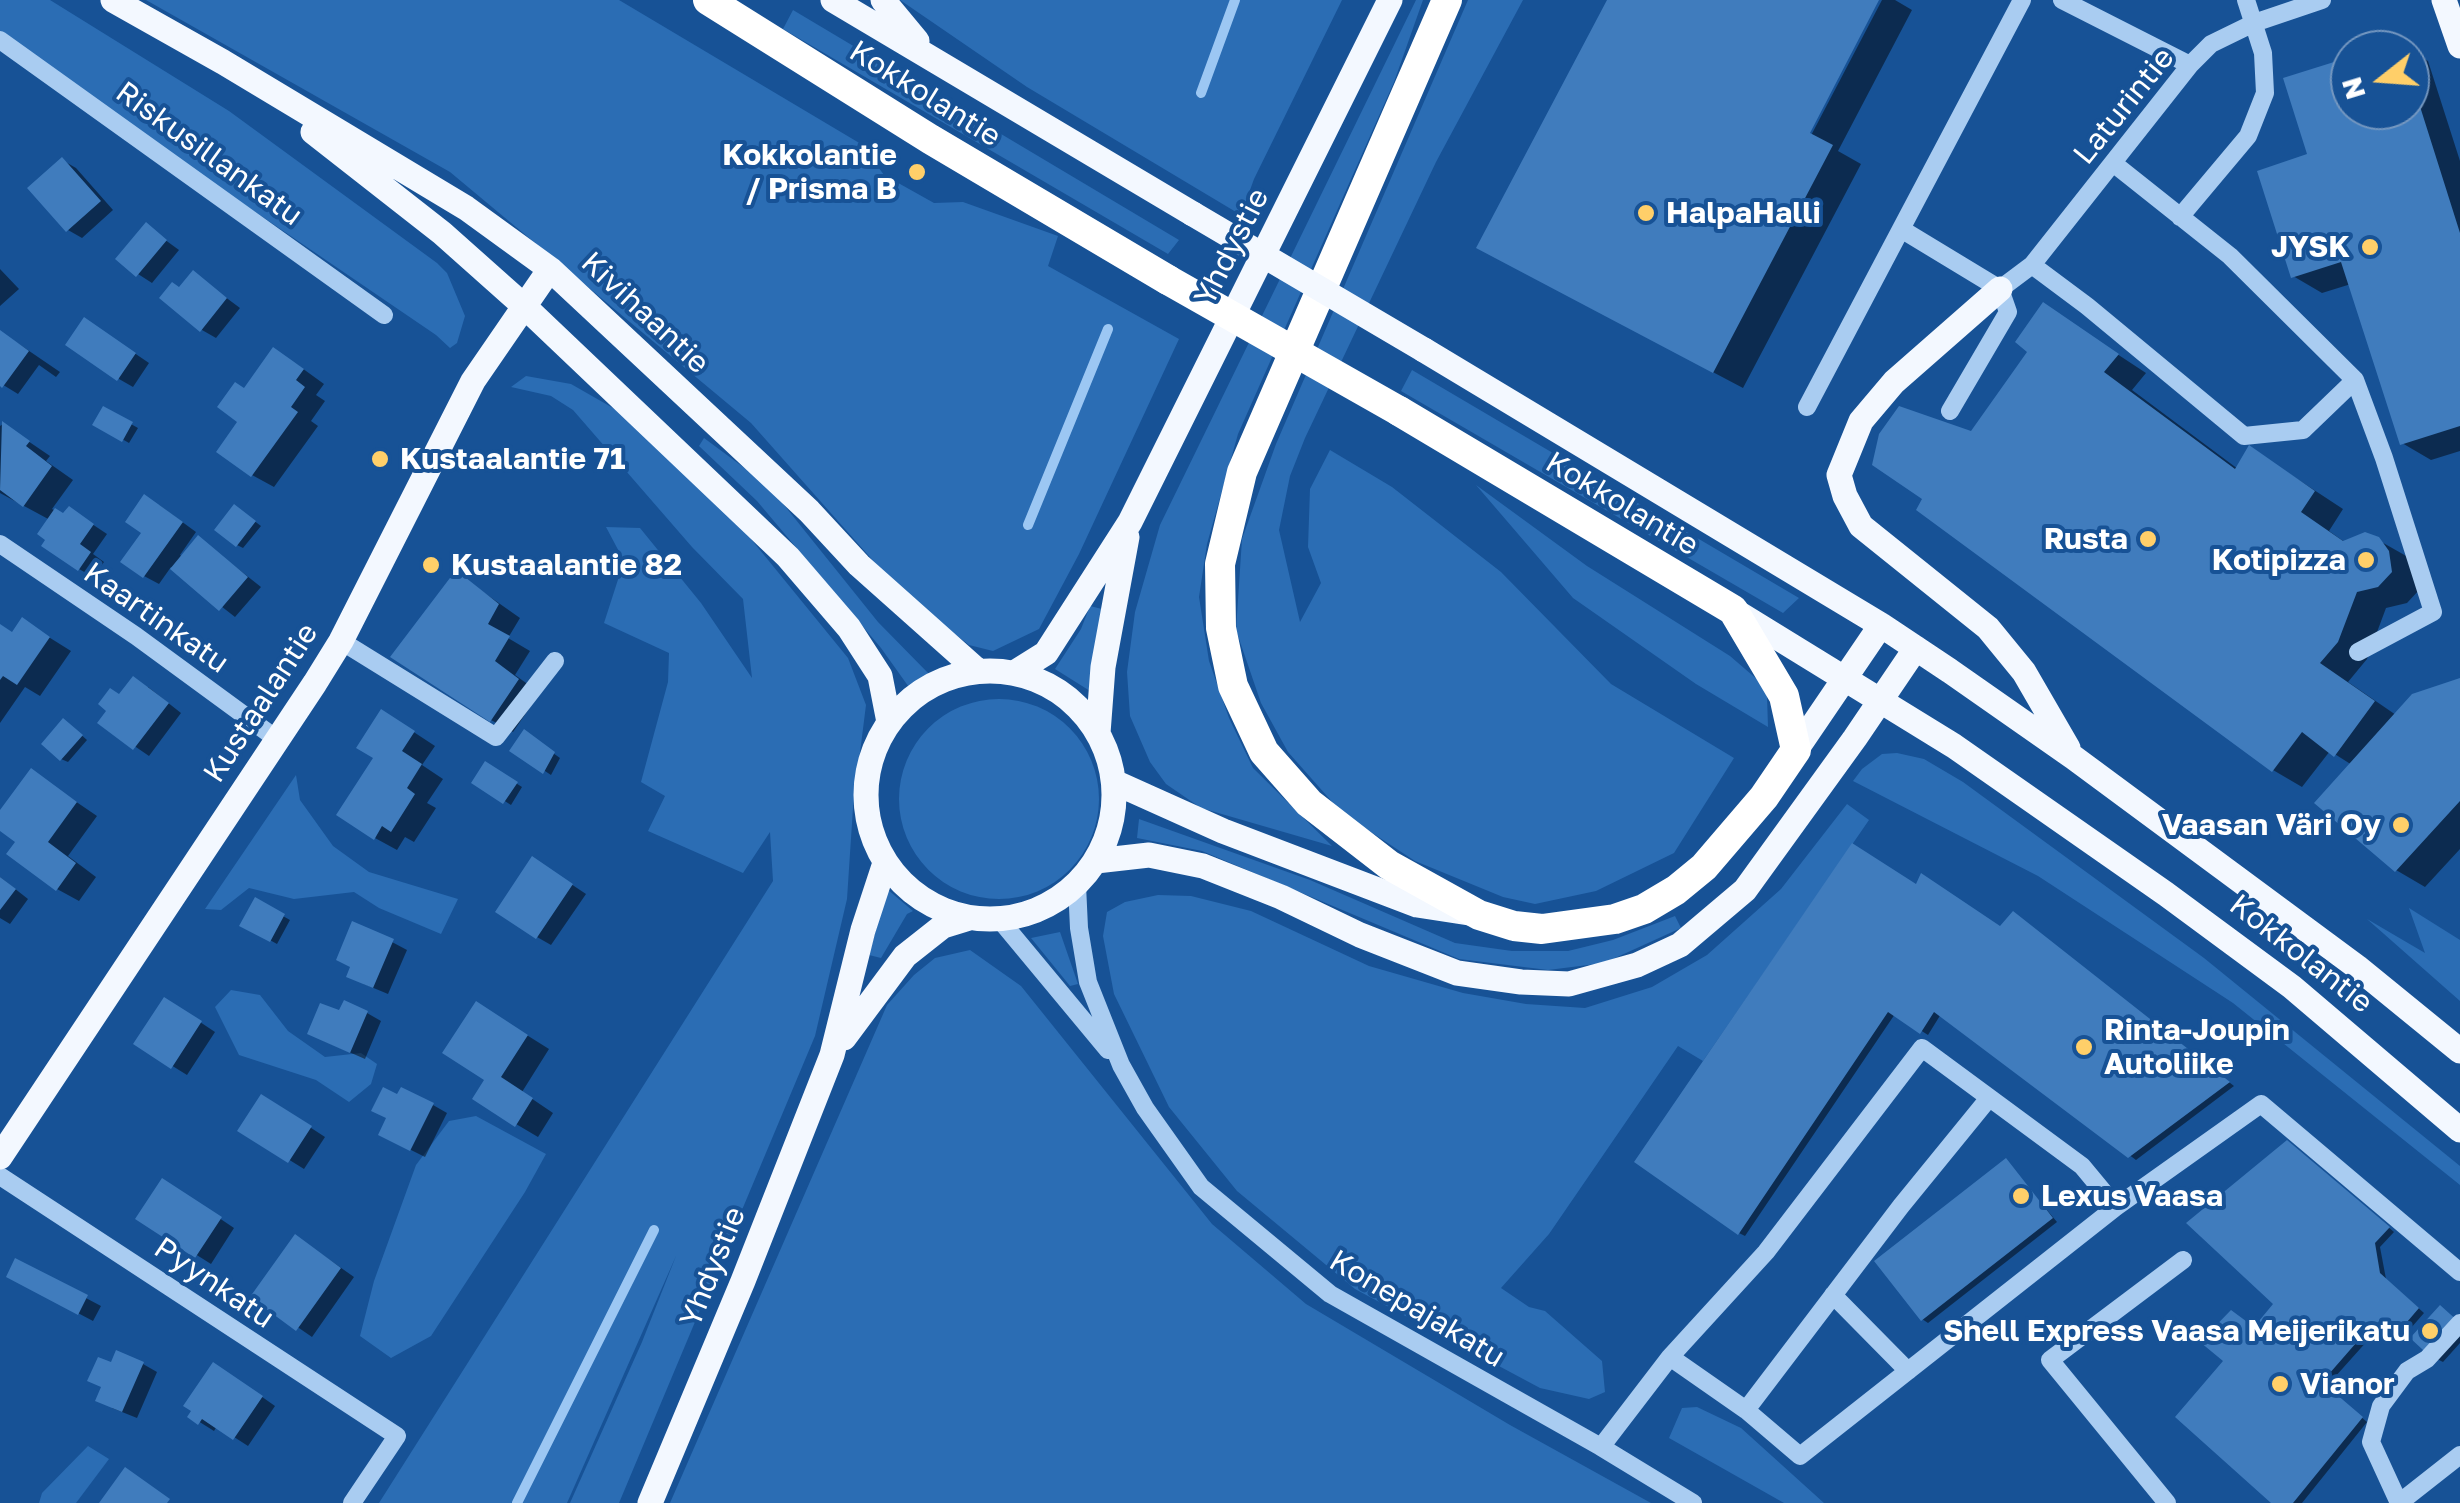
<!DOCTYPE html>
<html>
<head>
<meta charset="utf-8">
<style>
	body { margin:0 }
	#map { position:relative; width:2460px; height:1503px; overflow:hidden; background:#175296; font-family:"Golos Text",sans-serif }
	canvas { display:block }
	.north { position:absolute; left:2330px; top:30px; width:100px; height:100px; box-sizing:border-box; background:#175296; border:2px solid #7497c0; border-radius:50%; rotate:253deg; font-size:28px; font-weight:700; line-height:40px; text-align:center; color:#fff }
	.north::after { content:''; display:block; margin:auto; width:35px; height:45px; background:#ffcf69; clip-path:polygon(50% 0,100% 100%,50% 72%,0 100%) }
</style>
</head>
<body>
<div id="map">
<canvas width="2460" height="1503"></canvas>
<div class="north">N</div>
</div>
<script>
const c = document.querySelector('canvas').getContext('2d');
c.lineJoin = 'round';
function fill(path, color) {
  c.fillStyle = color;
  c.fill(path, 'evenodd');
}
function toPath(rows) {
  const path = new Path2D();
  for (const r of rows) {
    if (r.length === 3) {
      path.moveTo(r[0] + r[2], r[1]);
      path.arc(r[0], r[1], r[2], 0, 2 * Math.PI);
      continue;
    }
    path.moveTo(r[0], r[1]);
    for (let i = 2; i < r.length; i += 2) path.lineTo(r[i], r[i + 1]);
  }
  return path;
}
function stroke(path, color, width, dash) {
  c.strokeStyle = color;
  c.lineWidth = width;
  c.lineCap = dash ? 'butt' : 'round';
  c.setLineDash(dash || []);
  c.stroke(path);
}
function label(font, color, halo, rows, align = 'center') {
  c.font = font + ' "Golos Text",sans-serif';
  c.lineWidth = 8;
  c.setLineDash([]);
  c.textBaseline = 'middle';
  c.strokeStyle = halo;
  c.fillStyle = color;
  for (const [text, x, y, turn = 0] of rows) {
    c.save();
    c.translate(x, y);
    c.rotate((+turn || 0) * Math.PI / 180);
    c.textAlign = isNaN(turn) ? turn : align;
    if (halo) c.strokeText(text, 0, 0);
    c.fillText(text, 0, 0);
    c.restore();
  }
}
const green = toPath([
	[0,0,50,0,229,111,437,263,447,273,465,316,457,343,450,348,436,335,0,38],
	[146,0,619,0,861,144,884,175,934,203,963,202,1058,236,1048,266,1179,339,1079,554,1039,629,993,651,969,645,900,591,751,423,450,172],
	[900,0,1342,0,1254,179,1241,215,1027,87],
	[1416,0,1423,0,1394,82,1238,434,1207,544,1199,597,1209,661,1229,718,1253,768,1332,846,1201,808,1166,784,1150,762,1130,716,1127,672,1135,612,1160,525],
	[1468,0,1523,0,1436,162,1305,438,1290,476,1279,530,1300,622,1321,583,1308,547,1310,489,1330,450,1392,487,1501,572,1611,684,1734,758,1674,853,1596,891,1535,904,1503,897,1415,861,1342,813,1288,752,1261,703,1236,630,1242,539,1276,444],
	[793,10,1179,240,1168,254,783,29],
	[1412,370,1799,598,1783,613,1401,391],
	[526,376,571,384,620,412,742,528,848,658,866,705,853,808,847,899,815,1036,619,1503,570,1503,642,1342,676,1256,567,1503,379,1503,773,881,770,832,743,873,648,831,665,796,641,782,668,682,669,653,604,623,624,561,606,527,640,528,701,603,752,678,743,599,692,547,573,410,551,396,511,387],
	[704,438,762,481,780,500,878,622,929,674,911,690,881,648,757,501,699,446],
	[1476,485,1587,566,1730,656,1759,681,1767,696,1768,727,1696,684,1573,598],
	[1090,606,1102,609,1090,691,1055,669,1081,629],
	[999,799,100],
	[1897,753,1924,759,1963,782,2204,958,2460,1166,2460,1185,2233,1003,2038,876,1853,781,1862,769,1882,754],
	[296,775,300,800,333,846,369,872,458,899,441,934,379,908,354,892,294,899,249,888,221,910,205,909],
	[1847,804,1869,820,1703,1061,1678,1046,1549,1234,1501,1288,1529,1307,1545,1311,1602,1361,1605,1392,1589,1399,1540,1388,1355,1289,1237,1191,1169,1107,1114,994,1103,936,1107,912,1125,902,1158,895,1191,896,1251,911,1369,966,1463,993,1526,1004,1585,1008,1652,987,1707,955,1781,889],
	[1139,819,1310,880,1455,943,1512,951,1568,951,1613,940,1675,916,1681,928,1604,963,1548,970,1459,959,1202,851,1137,838],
	[887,889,913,911,907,914,881,958,869,955],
	[2409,908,2460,940,2460,1001,2367,919,2425,953],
	[1060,932,1078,984,1070,986,1031,938],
	[970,950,1021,986,1212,1224,1306,1304,1510,1425,1651,1503,670,1503,887,1005,914,975,935,958],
	[231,990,260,995,288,1031,325,1057,361,1053,377,1064,371,1084,349,1102,316,1080,239,1055,215,1007],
	[476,1116,546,1154,525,1192,431,1336,391,1358,360,1336,374,1281,416,1165,449,1121],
	[1697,1407,1741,1428,1824,1503,1784,1503,1669,1438,1682,1408],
	[88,1446,109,1459,76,1503,39,1503,42,1493]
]);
const shadow = toPath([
	[1609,0,1877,0,1802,143,1806,145,1882,0,1895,0,1912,10,1838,151,1861,164,1743,388,1508,264],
	[2399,44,2410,50,2380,50],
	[2410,50,2428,61,2460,161,2460,451,2431,460,2402,443,2351,284,2322,293,2293,276,2311,156,2350,60,2350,110,2410,110],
	[62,160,76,168,113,210,82,238,68,230],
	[146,226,179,250,152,283,138,274],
	[0,269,19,289,0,306],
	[193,273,240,308,216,338,202,330],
	[2044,306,2146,373,2132,390,2238,469,2250,448,2343,509,2329,531,2346,543,2378,540,2408,557,2420,589,2407,603,2386,608,2367,659,2348,682,2396,715,2460,681,2460,849,2425,887,2396,870,2352,765,2330,751,2302,787,2273,770,1972,434,2030,352],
	[99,329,149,363,133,387,119,379],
	[0,337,16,342,60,372,56,377,39,365,18,394,0,383],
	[295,363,324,384,316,395,325,401,311,421,318,426,274,487,252,475,240,421,245,390],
	[104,409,138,428,129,443,96,424],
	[3,424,50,456,46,461,73,480,52,509,65,516,83,518,107,534,93,554,104,562,93,577,79,569,50,520,0,493,0,426],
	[159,505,196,532,180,555,183,557,199,538,261,587,235,617,171,567,159,584,144,576,144,533],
	[241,511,261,526,243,548,237,545],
	[456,573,520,618,508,638,530,651,515,675,540,693,513,732,491,720],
	[23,621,71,651,40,696,25,687,0,723,0,626,14,634],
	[148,687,181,713,149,756,101,723,120,697],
	[70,725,87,740,68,762,61,759],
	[403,725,435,746,422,765,443,779,427,803,436,808,414,842,405,837,397,850,375,838],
	[529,736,560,758,551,775,513,750],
	[486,764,522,787,511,805,475,782],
	[31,771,97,816,68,856,96,877,79,901,57,889,19,841,0,828,0,814],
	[547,868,586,894,551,945,537,937],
	[0,877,28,899,10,924,0,918],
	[1917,887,2001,929,2019,918,2234,1086,2136,1160,1941,1014,1928,1035,1895,1014,1745,1236,1739,1233],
	[256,901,290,920,277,944,243,925],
	[392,942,407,950,388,994,364,984,353,967],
	[179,1008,215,1032,187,1075,137,1044],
	[367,1013,381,1021,365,1059,324,1041],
	[498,1017,549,1049,522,1092,553,1113,538,1137,516,1124,487,1080],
	[276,1105,325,1137,304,1169,241,1130],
	[433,1105,447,1113,425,1157,395,1142],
	[2294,1147,2394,1232,2380,1247,2386,1279,2424,1313,2397,1344,2377,1330,2326,1387,2367,1422,2302,1503,2275,1503,2255,1330,2276,1304],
	[2006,1161,2057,1222,1928,1323,1922,1319],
	[176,1189,234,1228,211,1264,138,1218],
	[310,1246,354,1277,312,1337,254,1297],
	[16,1261,101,1306,93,1321,23,1284],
	[2460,1324,2460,1343,2443,1362,2437,1359],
	[143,1364,157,1372,137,1418,112,1408,112,1366],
	[228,1373,275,1406,248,1446,217,1426,214,1431,190,1416]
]);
const stream = toPath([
	[1201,93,1235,0],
	[1028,525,1108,329],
	[517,1503,654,1230]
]);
const building = toPath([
	[1607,0,1879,0,1810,133,1833,145,1713,373,1476,248],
	[2350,57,2350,110,2410,110,2411,78,2460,233,2460,426,2400,445,2341,262,2291,278,2257,171,2307,154,2283,78],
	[62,157,101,201,66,232,27,188],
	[146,222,167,240,136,277,115,259],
	[193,270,227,298,200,332,159,298,172,282,179,287],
	[2043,302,2119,354,2104,372,2235,469,2249,445,2315,491,2301,512,2343,541,2365,532,2379,537,2389,551,2392,572,2378,587,2357,592,2338,642,2320,663,2375,701,2334,757,2302,732,2272,772,1916,510,1922,499,1872,465,1879,434,1899,406,1971,431,2027,352,2015,342],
	[84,317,136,353,117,381,65,345],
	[0,330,29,351,2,388,0,386],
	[273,347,304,369,296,380,305,387,291,407,298,412,251,477,216,452,237,422,217,407,235,382,244,388],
	[103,406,133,422,122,442,92,425],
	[2,421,30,441,26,446,52,466,23,507,0,490],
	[144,494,183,522,143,578,120,562,141,533,125,522],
	[234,504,256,521,236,547,214,530],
	[69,506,94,524,80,544,91,552,78,571,41,546,45,540,37,534,55,508,63,513],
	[198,535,248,577,219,611,170,569],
	[456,570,499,604,488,624,510,636,495,661,519,679,490,722,390,657],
	[22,617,50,637,17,685,3,676,0,680,0,624,12,632],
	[133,676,169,703,133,750,97,723,106,711,98,704,110,688,119,694],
	[2460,678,2460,801,2395,872,2314,803,2412,694],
	[381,709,415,731,402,751,422,764,407,788,415,794,391,832,382,826,374,840,336,815,373,758,356,748],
	[63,718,83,735,60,761,41,744],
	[524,729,555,752,543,774,509,751],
	[485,761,518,782,503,804,471,783],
	[31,768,77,802,48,842,76,863,56,891,6,854,15,842,0,831,0,810],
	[1852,843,1916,884,1921,873,2000,926,2013,911,2230,1082,2128,1158,1934,1012,1920,1034,1888,1012,1738,1235,1634,1162],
	[532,856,573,884,536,939,495,912],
	[0,877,16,889,0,910],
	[255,897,285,914,270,942,239,926],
	[352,921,394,939,373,988,346,977,350,967,336,960],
	[164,997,202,1021,171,1069,133,1044],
	[344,1000,368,1011,350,1053,307,1034,320,1003,339,1010],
	[476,1001,528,1035,501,1077,533,1098,515,1127,472,1099,484,1080,442,1053],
	[383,1087,397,1094,401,1087,434,1103,410,1151,378,1135,386,1118,371,1111],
	[261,1094,312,1126,288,1163,237,1131],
	[2287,1140,2390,1227,2375,1243,2380,1273,2419,1308,2389,1343,2370,1327,2322,1382,2363,1417,2293,1503,2271,1503,2175,1417,2223,1361,2200,1342,2231,1310,2254,1327,2273,1304,2186,1223],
	[2006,1158,2053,1218,1921,1321,1874,1261],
	[162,1178,222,1217,195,1258,135,1219],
	[295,1234,341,1268,296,1331,250,1297],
	[15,1258,88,1295,78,1315,6,1277],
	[2440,1305,2460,1323,2435,1361,2410,1338],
	[116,1350,144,1362,122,1412,95,1401,101,1387,87,1381,98,1357,111,1362],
	[213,1362,263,1396,233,1440,202,1419,198,1425,187,1417,191,1411,183,1406],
	[125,1467,170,1499,167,1503,99,1503]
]);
const minor = toPath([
	[2062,0,2190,65],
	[0,40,384,315],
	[2180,217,2248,136,2265,93,2263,53,2246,0],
	[2032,265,2087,306,2244,436,2303,430,2355,380,2230,256,2113,163],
	[2000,289,2032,265,2190,65,2211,44,2254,23,2322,0],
	[2355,380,2384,458,2433,612,2358,652],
	[1807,407,1901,229],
	[1950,411,2008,312,2000,289,1901,229,2022,0],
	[0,544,136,636,278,740],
	[341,641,496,737,555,661],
	[1077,885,1079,928,1088,982,1121,1065,1145,1108,1201,1187,1330,1294,1601,1447,1693,1503],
	[1000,920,1108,1050],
	[0,1176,397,1436,352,1503],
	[2116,1207,2261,1104,2460,1272],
	[1833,1295,1908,1371],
	[1746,1410,1901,1206,1989,1098],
	[1601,1447,1670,1357,1766,1252,1922,1048,2082,1166,2116,1207,1800,1456,1746,1410,1670,1357],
	[2167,1503,2050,1360,2183,1260],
	[2399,1503,2371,1442,2381,1406,2407,1371,2427,1359,2460,1323],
	[2399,1503,2460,1455]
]);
const major = toPath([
	[113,0,223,62,466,208,550,269,809,511,859,565,978,671],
	[833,0,1193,214],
	[883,0,917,41],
	[2444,0,2460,46],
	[313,132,442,233,524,306,788,557,849,628,880,676,889,722],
	[2000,289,1894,382,1861,421,1839,475,1845,496,1861,526,1988,628,2024,672,2068,748],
	[1424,350,1881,625,1950,671,2073,757,2357,967,2460,1051],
	[1733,610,1954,746,2166,894,2292,987,2460,1130],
	[990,795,124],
	[1014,673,1046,653,1130,522,1390,0],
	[1098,733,1103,667,1127,537],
	[1796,750,1881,625],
	[1114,782,1223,831,1417,905,1469,913],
	[1096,861,1149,855,1203,866,1281,897,1360,935,1457,973,1521,982,1569,984,1637,965,1680,945,1745,890,1855,738,1916,648],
	[844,1038,905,956,943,926,969,918],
	[0,1157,315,683,341,641,473,381,550,269],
	[650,1503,743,1281,832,1055,863,930,885,863]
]);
const highway = toPath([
	[708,0,930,139,1168,280],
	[1399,411,1733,610,1784,696,1796,750,1764,797,1704,867,1676,890,1644,909,1615,919,1542,929,1514,926,1479,915,1389,865,1309,803,1264,752,1233,686,1221,628,1220,564,1242,472,1447,0]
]);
const majorBridge = toPath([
	[1193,214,1424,350]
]);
const highwayBridge = toPath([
	[1168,280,1399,411]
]);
const markers = [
	[917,172,10,"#ffcf69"],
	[1646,213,10,"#ffcf69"],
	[2370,247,10,"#ffcf69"],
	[380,459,10,"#ffcf69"],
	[2148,539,10,"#ffcf69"],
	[2366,560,10,"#ffcf69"],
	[431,565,10,"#ffcf69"],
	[2401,825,10,"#ffcf69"],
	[2084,1047,10,"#ffcf69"],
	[2021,1196,10,"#ffcf69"],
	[2430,1331,10,"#ffcf69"],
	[2280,1384,10,"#ffcf69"]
];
const streetNames = [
	["Kokkolantie",925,94,32],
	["Laturintie",2124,106,-51],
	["Riskusillankatu",209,154,36],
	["Yhdystie",1232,247,-63],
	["Kivihaantie",645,313,43],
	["Kokkolantie",1622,504,31],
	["Kaartinkatu",156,618,35],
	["Kustaalantie",261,703,-57],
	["Kokkolantie",2301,954,38],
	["Yhdystie",713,1267,-68],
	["Pyynkatu",214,1283,34],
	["Konepajakatu",1417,1309,31]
];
const poiNames = [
	["Kokkolantie",897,155],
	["/ Prisma B",897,189],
	["HalpaHalli",1666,213,"left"],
	["JYSK",2350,247],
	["Kustaalantie 71",400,459,"left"],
	["Rusta",2128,539],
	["Kotipizza",2346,560],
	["Kustaalantie 82",451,565,"left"],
	["Vaasan Väri Oy",2381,825],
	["Rinta-Joupin",2104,1030,"left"],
	["Autoliike",2104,1064,"left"],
	["Lexus Vaasa",2041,1196,"left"],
	["Shell Express Vaasa Meijerikatu",2410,1331],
	["Vianor",2300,1384,"left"]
];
fill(green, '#2b6db4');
fill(shadow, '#0007');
stroke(stream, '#9cc7f3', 10);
fill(building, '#407cbd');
stroke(minor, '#a9ccf1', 18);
stroke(major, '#f3f8ff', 25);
stroke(highway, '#fff', 30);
stroke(majorBridge, '#f3f8ff', 25);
stroke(highwayBridge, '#fff', 30);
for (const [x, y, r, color] of markers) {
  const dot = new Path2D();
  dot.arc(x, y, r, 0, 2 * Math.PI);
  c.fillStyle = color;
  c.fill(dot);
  stroke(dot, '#175296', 4);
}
label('30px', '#fff', '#175296', streetNames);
label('bold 30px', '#fff', '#175296', poiNames, 'right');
</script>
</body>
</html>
